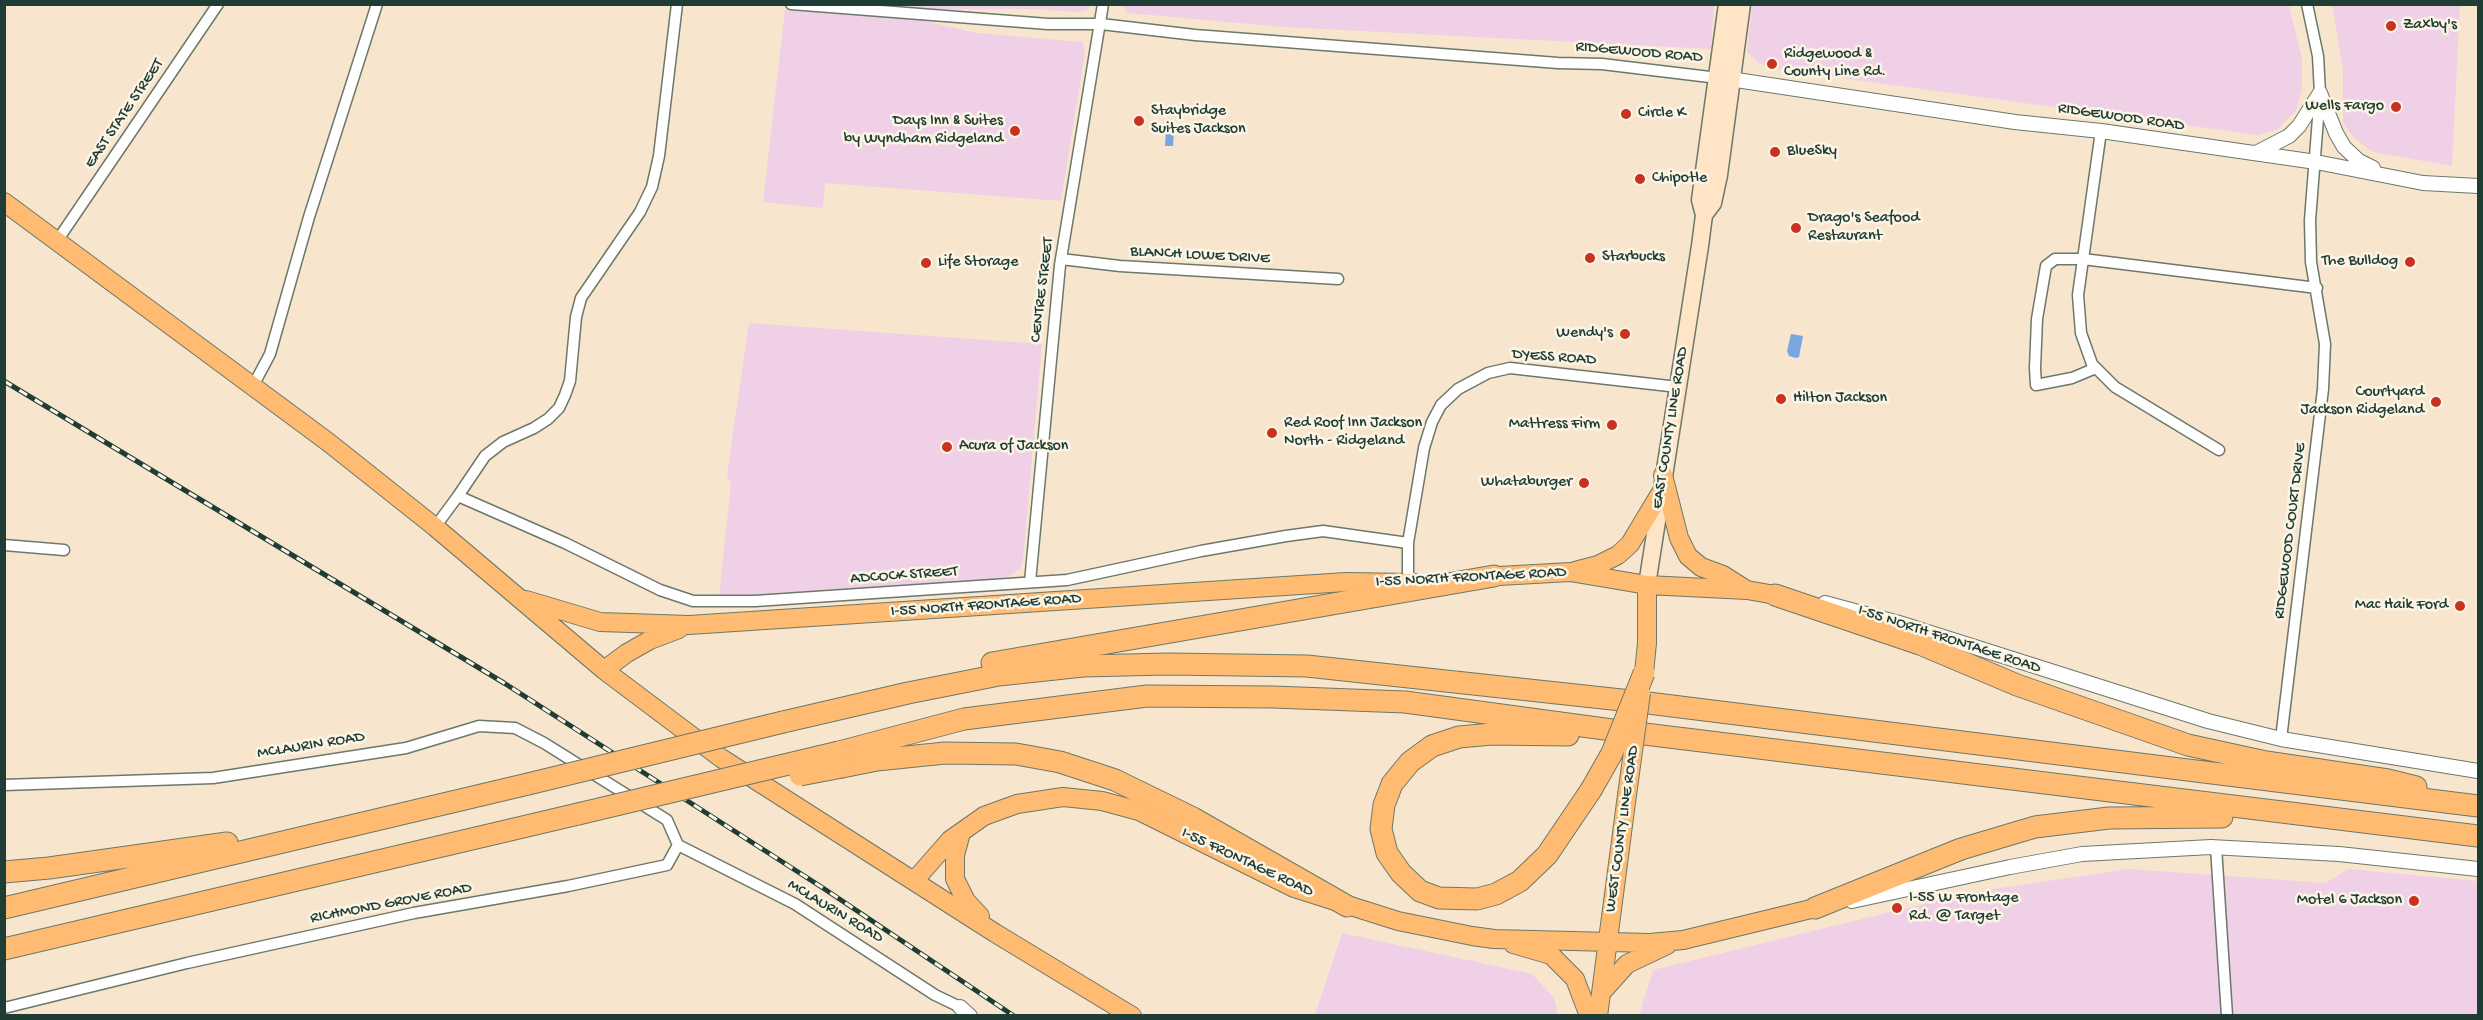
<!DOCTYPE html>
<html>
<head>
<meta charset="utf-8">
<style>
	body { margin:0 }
	#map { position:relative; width:2483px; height:1020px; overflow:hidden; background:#f7e6cd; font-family:"Gochi Hand",sans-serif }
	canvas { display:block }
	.frame { position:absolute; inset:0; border:6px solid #1f3d34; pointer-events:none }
</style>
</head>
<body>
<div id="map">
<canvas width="2483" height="1020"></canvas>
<div class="frame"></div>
</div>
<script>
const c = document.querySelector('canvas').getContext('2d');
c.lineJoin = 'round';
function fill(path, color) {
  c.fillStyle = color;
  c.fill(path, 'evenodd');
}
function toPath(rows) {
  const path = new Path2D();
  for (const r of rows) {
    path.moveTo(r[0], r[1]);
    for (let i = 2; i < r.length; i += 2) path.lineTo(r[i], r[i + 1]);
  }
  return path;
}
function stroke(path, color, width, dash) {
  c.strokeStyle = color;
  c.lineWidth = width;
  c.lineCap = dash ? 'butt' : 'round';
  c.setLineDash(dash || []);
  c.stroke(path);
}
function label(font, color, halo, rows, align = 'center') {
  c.font = font + ' "Gochi Hand",sans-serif';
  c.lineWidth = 5;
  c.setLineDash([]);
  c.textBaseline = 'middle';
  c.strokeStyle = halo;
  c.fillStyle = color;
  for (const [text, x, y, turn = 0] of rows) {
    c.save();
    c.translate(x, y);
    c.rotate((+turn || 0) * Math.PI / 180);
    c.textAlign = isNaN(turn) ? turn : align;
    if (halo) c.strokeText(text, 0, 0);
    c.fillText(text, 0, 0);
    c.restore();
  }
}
const built = toPath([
	[910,4,1091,5,1087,10,1077,12,1033,9,910,9],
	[1121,5,1714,5,1711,49,1283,27,1128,13],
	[1752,5,2289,5,2302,59,2302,89,2296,110,2278,129,2258,135,1776,69,1758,63,1747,51],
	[2332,5,2460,5,2452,166,2373,152,2353,137,2343,123,2343,71],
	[785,10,916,19,977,33,1082,42,1085,52,1061,201,825,183,823,208,763,202],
	[749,323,1042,344,1023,560,1020,569,1008,577,997,579,719,597,731,483,727,475],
	[2129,869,2326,883,2348,869,2478,881,2478,1015,1639,1016,1653,970,1973,892],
	[1342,933,1532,974,1554,998,1558,1015,1315,1015]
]);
const water = toPath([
	[1166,129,1174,130,1173,146,1165,146],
	[1791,334,1803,336,1799,357,1796,358,1789,356,1787,351]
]);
const minor = toPath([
	[791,4,1048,24,1101,24,1195,35,1558,63,1602,64,1718,78],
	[2101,131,2078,295,2081,333,2092,364,2115,387,2219,450],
	[57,241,218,4],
	[1061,259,1120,266,1338,279],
	[2096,368,2072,378,2036,385,2035,368,2037,319,2046,266,2055,259,2083,259,2317,288],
	[253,386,270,354,309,217,377,4],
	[458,496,485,456,503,442,534,428,548,419,559,408,565,395,570,381,576,317,581,298,640,212,652,187,659,156,677,4],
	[435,527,458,496,565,543,660,590,693,601,755,601,1067,580,1201,551,1286,536,1323,531,1408,543],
	[4,545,64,550],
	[1030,582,1060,265,1103,4],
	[1408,583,1408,543,1424,448,1432,422,1441,405,1458,389,1488,373,1510,368,1678,387],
	[2281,739,2323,389,2325,344,2311,262,2310,220,2320,93,2318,56,2307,4],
	[4,785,213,778,406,748,479,726,515,728,544,743,667,820,678,845,667,865,568,886,414,913,187,963,4,1008],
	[678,845,795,904,935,995,960,1007],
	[2216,847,2227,1016]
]);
const tertiary = toPath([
	[1723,78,2015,122,2101,131,2316,162,2423,183,2478,186],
	[2320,93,2336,133,2344,147,2359,161,2373,168],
	[2256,153,2289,136,2299,126,2320,93],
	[1825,603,1899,623,2208,721,2281,739,2478,771],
	[1852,901,2010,867,2082,854,2211,847,2339,854,2478,869],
	[960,1007,970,1016]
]);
const secondary = toPath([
	[1704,215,1713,203,1719,175,1742,4],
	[1647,585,1700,246,1704,215,1700,200,1727,4]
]);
const primary = toPath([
	[4,202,328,442,435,527,604,670,721,758,995,933,1132,1016],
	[1663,475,1679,538,1688,556,1701,567,1723,575,1745,589],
	[1575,571,1598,565,1618,555,1630,544,1660,494],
	[1481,577,1570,572,1647,585,1747,590,1775,595],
	[526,600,600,622,689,625,1346,582,1415,583],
	[604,670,627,653,650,640,679,629],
	[1644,673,1647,643,1647,585],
	[961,833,955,855,955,879,966,901,980,916],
	[914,881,950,840,984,816,1017,804,1063,797,1102,801,1139,811,1294,888,1398,921,1472,936,1494,939,1650,943,1683,940,1815,908],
	[1513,944,1551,955,1575,979,1589,1016],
	[1601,993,1627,964,1667,945],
	[1598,1016,1627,795]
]);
const motorway = toPath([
	[1775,595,1920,644,2017,685,2188,745,2266,762,2388,780,2416,787],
	[992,663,1494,576],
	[783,722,908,693,999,675,1083,666,1168,664,1307,666,1640,702,2478,806],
	[1568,735,1492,734,1459,737,1432,746,1410,762,1392,784,1384,805,1381,829,1387,853,1401,873,1420,891,1439,898,1477,899,1496,894,1520,881,1547,855,1591,790],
	[839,752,964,719,1147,696,1273,697,1405,702,1612,730,2478,836],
	[842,767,877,760,945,753,1016,754,1060,762,1115,780,1193,818,1347,906],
	[4,872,49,868,227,843],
	[4,908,528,784],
	[1815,908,1961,849,2035,827,2109,818,2222,817],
	[4,949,578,814]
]);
const rail = toPath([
	[4,381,504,683,823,888,1014,1016]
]);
const primaryBridge = toPath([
	[1627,795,1641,693]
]);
const motorwayBridge = toPath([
	[800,775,842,767],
	[528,784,783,722],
	[1591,790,1612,753,1644,673],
	[578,814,839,752]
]);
const markers = [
	[2391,26,6,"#c8321e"],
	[1772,64,6,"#c8321e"],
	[2396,107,6,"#c8321e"],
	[1626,114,6,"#c8321e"],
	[1139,121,6,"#c8321e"],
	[1015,131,6,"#c8321e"],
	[1775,152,6,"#c8321e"],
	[1640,179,6,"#c8321e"],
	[1796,228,6,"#c8321e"],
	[1590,258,6,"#c8321e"],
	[2410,262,6,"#c8321e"],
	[926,263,6,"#c8321e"],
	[1625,334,6,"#c8321e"],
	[1781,399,6,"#c8321e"],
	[2436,402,6,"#c8321e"],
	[1612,425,6,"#c8321e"],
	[1272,433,6,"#c8321e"],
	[947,447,6,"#c8321e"],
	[1584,483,6,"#c8321e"],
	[2460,606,6,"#c8321e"],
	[2414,901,6,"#c8321e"],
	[1897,908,6,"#c8321e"]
];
const poiNames = [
	["Zaxby's",2403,26],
	["Ridgewood &",1784,55],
	["County Line Rd.",1784,73],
	["Wells Fargo",2384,107,"right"],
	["Staybridge",1151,112],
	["Suites Jackson",1151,130],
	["Circle K",1638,114],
	["Days Inn & Suites",1003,122,"right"],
	["by Wyndham Ridgeland",1003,140,"right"],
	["BlueSky",1787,152],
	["Chipotle",1652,179],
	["Drago's Seafood",1808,219],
	["Restaurant",1808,237],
	["Starbucks",1602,258],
	["The Bulldog",2398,262,"right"],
	["Life Storage",938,263],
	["Wendy's",1613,334,"right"],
	["Courtyard",2424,393,"right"],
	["Jackson Ridgeland",2424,411,"right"],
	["Hilton Jackson",1793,399],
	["Red Roof Inn Jackson",1284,424],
	["North - Ridgeland",1284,442],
	["Mattress Firm",1600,425,"right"],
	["Acura of Jackson",959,447],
	["Whataburger",1572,483,"right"],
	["Mac Haik Ford",2448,606,"right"],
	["I-55 W Frontage",1909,899],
	["Rd. @ Target",1909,917],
	["Motel 6 Jackson",2402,901,"right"]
];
const streetNames = [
	["RIDGEWOOD ROAD",1639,53,5],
	["EAST STATE STREET",125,114,-56],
	["RIDGEWOOD ROAD",2121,118,8],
	["BLANCH LOWE DRIVE",1200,256,3],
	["CENTRE STREET",1043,290,-83],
	["DYESS ROAD",1554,358,4],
	["EAST COUNTY LINE ROAD",1671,428,-81],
	["RIDGEWOOD COURT DRIVE",2291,531,-83],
	["ADCOCK STREET",904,576,-4],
	["I-55 NORTH FRONTAGE ROAD",1471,578,-3],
	["I-55 NORTH FRONTAGE ROAD",986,606,-4],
	["I-55 NORTH FRONTAGE ROAD",1949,640,18],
	["MCLAURIN ROAD",311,746,-9],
	["WEST COUNTY LINE ROAD",1623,829,-82],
	["I-55 FRONTAGE ROAD",1247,863,25],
	["RICHMOND GROVE ROAD",391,904,-11],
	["MCLAURIN ROAD",835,912,31]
];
fill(built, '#efd0e6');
fill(water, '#77a6e1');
stroke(minor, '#6b786a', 13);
stroke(tertiary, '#6b786a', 16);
stroke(secondary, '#6b786a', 19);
stroke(primary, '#6b786a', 20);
stroke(motorway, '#6b786a', 23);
stroke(minor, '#fff', 10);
stroke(tertiary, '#fff', 14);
stroke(secondary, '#ffe4c6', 16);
stroke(primary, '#febb71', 18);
stroke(motorway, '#febb71', 21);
stroke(rail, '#1f3d34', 5);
stroke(rail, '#fcf5e5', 3, [9]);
stroke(primaryBridge, '#6b786a', 20, []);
stroke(motorwayBridge, '#6b786a', 23, []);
stroke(primaryBridge, '#febb71', 18);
stroke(motorwayBridge, '#febb71', 21);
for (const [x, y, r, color] of markers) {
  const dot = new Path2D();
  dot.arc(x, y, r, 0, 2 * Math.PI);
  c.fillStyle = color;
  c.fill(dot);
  stroke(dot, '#fcf5e5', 2);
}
label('16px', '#1f3d34', '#fcf5e5', poiNames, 'left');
label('16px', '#1f3d34', '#fcf5e5', streetNames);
</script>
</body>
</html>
